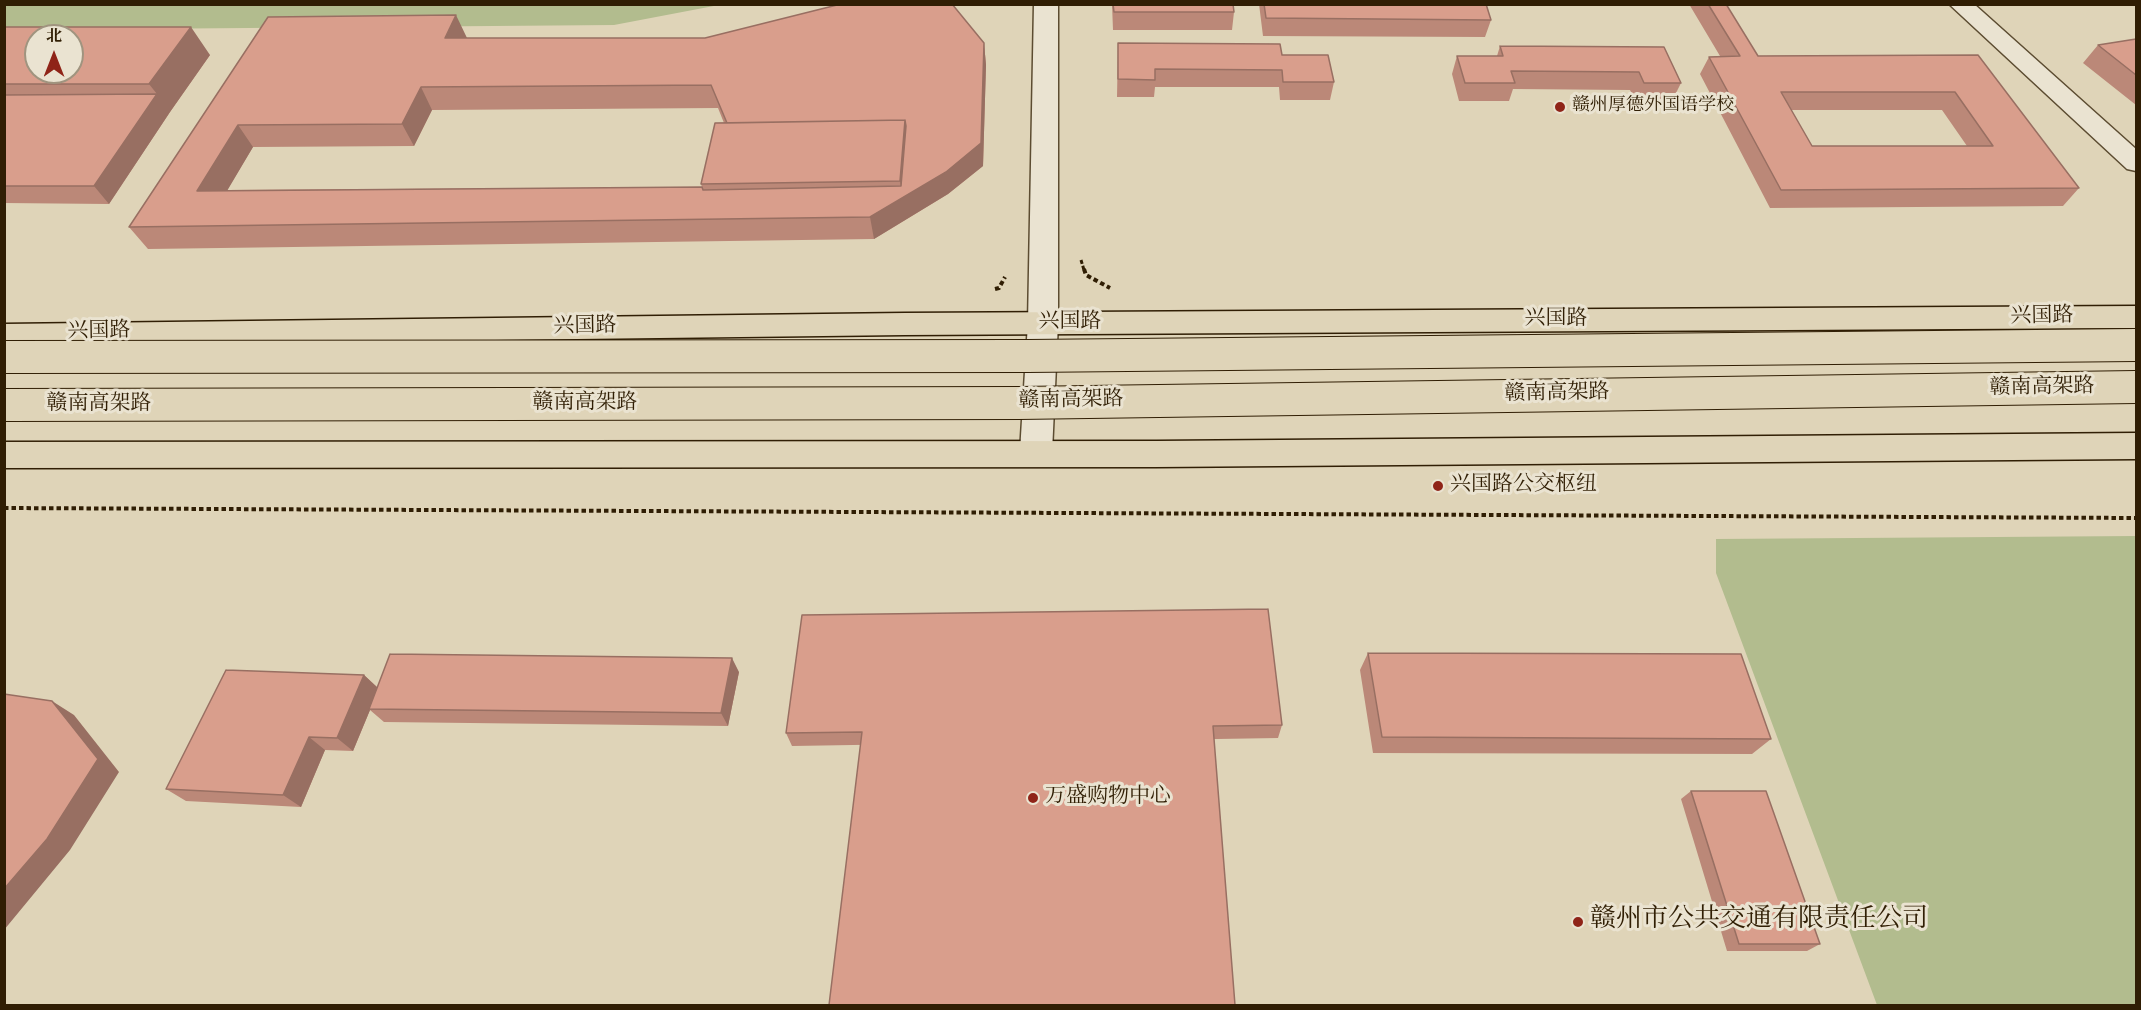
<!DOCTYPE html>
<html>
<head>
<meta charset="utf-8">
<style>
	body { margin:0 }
	#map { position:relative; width:2141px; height:1010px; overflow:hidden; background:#dfd4b8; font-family:"Sorts Mill Goudy","Noto Serif SC",serif }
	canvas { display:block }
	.frame { position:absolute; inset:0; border:6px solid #301e04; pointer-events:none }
	.north { position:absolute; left:24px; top:24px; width:60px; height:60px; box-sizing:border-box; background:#eae3d1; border:2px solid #a0947f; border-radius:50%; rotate:0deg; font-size:16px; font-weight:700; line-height:24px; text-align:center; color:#301e04 }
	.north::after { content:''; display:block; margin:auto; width:21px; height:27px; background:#8f2418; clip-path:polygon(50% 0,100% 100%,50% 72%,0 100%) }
</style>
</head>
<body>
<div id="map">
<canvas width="2141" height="1010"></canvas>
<div class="frame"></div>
<div class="north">北</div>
</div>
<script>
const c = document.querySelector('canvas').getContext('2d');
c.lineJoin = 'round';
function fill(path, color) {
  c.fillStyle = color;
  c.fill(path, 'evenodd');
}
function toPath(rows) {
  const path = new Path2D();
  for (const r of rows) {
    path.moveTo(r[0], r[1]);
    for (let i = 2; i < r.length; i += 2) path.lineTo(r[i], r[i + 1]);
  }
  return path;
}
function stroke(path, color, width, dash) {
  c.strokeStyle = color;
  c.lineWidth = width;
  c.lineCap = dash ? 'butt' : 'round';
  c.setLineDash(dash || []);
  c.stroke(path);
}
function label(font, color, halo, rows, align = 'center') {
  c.font = font + ' "Sorts Mill Goudy","Noto Serif SC",serif';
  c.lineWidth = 6;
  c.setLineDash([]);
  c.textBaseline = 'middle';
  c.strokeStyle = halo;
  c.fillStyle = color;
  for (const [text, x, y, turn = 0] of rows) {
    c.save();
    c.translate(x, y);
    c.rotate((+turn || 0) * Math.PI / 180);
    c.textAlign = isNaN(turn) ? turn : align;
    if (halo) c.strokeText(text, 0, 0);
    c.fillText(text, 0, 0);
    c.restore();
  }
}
const green = toPath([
	[4,5,719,5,614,25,5,30],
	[2136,536,2136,1005,1877,1005,1716,573,1716,539]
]);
const pathFar1 = toPath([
	[1081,260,1084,270]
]);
const path = toPath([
	[1084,269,1086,275,1110,288],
	[995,289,999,288,1005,277],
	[4,508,2136,518]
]);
const tertiary = toPath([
	[1034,4,1058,4,1058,323,1052,452,1047,461,1036,465,1025,461,1020,452,1028,323,1034,4],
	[1949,4,1974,4,2136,149,2136,171,2127,169,1949,4]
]);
const primary = toPath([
	[2136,306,2136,328,905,335,4,346,4,324,905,313,2136,306],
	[2136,433,2136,459,1157,467,4,468,4,442,1157,441,2136,433]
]);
const trunkBridge = toPath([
	[4,357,1027,356,2136,345],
	[4,405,1019,403,2136,387]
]);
const wall = toPath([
	[1112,4,1233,4,1234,12,1232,30,1113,30],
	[1259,4,1486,4,1491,20,1485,37,1263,36],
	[1689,4,1726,4,1758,56,1978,55,2079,188,2063,206,1770,208,1700,74,1709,57,1720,56],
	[1791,110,1942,110,1967,146,1812,146],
	[268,17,467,38,984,43,986,65,983,166,948,194,874,239,148,249,129,227],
	[718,108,724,123,701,184,702,187,227,190,253,147,414,146,432,110],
	[4,27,210,55,170,112,109,204,4,203],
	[2136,39,2136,105,2083,63,2098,45],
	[1118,43,1282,55,1334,82,1330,100,1280,100,1279,87,1155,87,1154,97,1117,97],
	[1500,46,1664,47,1681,83,1672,101,1635,101,1630,90,1513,89,1509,101,1459,101,1452,74,1457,56,1497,56],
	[1368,653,1771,739,1752,754,1373,753,1360,670],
	[739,672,728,726,384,722,370,710,353,751,325,750,301,807,186,801,166,789,364,675,377,687],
	[1282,725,1278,738,792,746,786,733],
	[1691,791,1820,944,1807,951,1727,951,1681,799]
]);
const shadedWall = toPath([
	[456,15,467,38,445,38],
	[191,27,210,55,170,112,109,204,94,186,157,94,149,84],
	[984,43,986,65,983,166,948,194,874,239,870,217,903,197,900,181,905,120],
	[421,87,432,110,414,146,402,124],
	[238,125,253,147,214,213,197,191],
	[732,658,739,672,728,726,721,713],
	[364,675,379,689,369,709,370,710,353,751,337,738],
	[52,701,74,715,119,772,70,850,4,930,4,889],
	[309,737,325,750,301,807,283,795]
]);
const building = toPath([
	[841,4,952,4,984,43,981,143,946,172,870,217,129,227,268,17,456,15,445,38,705,38,841,4],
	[711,85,727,123,905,120,906,126,901,186,703,190,702,187,197,191,238,125,402,124,421,87,711,85],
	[1113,4,1233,4,1234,12,1114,12,1113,4],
	[1264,4,1486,4,1491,20,1266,18,1264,4],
	[1708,4,1726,4,1758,56,1978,55,2079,188,1781,190,1709,57,1740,56,1708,4],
	[1781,92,1955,92,1993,146,1812,146,1781,92],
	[4,27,191,27,149,84,4,84,4,27],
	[36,36,72,36,72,72,36,72,36,36],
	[2136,39,2136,75,2098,45,2136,39],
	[1118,43,1280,44,1282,55,1328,55,1334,82,1283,82,1282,70,1155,69,1155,80,1118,79,1118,43],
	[1500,46,1664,47,1681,83,1644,83,1639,72,1511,71,1515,83,1465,83,1457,56,1503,56,1500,46],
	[157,94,94,186,4,186,4,95,157,94],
	[905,120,900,181,701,184,715,123,905,120],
	[1268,609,1282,725,1213,726,1235,1005,829,1005,862,732,786,733,802,615,1268,609],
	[1368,653,1741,654,1771,739,1382,737,1368,653],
	[390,654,732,658,721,713,369,709,390,654],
	[226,670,364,675,337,738,309,737,283,795,166,789,226,670],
	[4,694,52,701,98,759,47,839,4,889,4,694],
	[1691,791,1766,791,1820,944,1739,944,1691,791]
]);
const markers = [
	[1560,107,6,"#8f2418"],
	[1438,486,6,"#8f2418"],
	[1033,798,6,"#8f2418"],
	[1578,922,6,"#8f2418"]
];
const farPoinames = [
	["赣州厚德外国语学校",1572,107]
];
const streetNames = [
	["兴国路",2042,318,-1],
	["兴国路",1556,320],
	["兴国路",1070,323],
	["兴国路",585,328,-1],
	["兴国路",99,333,-1],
	["赣南高架路",2042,389,-1],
	["赣南高架路",1557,395,-1],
	["赣南高架路",1071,402,-1],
	["赣南高架路",585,404],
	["赣南高架路",99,405]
];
const poiNames = [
	["兴国路公交枢纽",1450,486],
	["万盛购物中心",1045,798]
];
const nearPoinames = [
	["赣州市公共交通有限责任公司",1590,922]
];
fill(green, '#b2bc8e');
stroke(tertiary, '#5c4c31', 3);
stroke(primary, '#301e04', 3);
stroke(pathFar1, '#301e04', 3, [4, 2]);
stroke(path, '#301e04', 4, [4.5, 3]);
fill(tertiary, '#eae3d1');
fill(primary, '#dfd4b8');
stroke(trunkBridge, '#301e04', 34, []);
stroke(trunkBridge, '#dfd4b8', 32);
fill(wall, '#bb8878');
fill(shadedWall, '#986f62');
fill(building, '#d99e8c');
stroke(building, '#986f62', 1.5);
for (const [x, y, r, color] of markers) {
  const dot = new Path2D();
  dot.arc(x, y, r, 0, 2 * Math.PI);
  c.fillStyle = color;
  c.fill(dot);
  stroke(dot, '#eae3d1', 2);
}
label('18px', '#301e04', '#eae3d1', farPoinames, 'left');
label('21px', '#301e04', '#eae3d1', streetNames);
label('21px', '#301e04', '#eae3d1', poiNames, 'left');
label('26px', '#301e04', '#eae3d1', nearPoinames, 'left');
</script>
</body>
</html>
